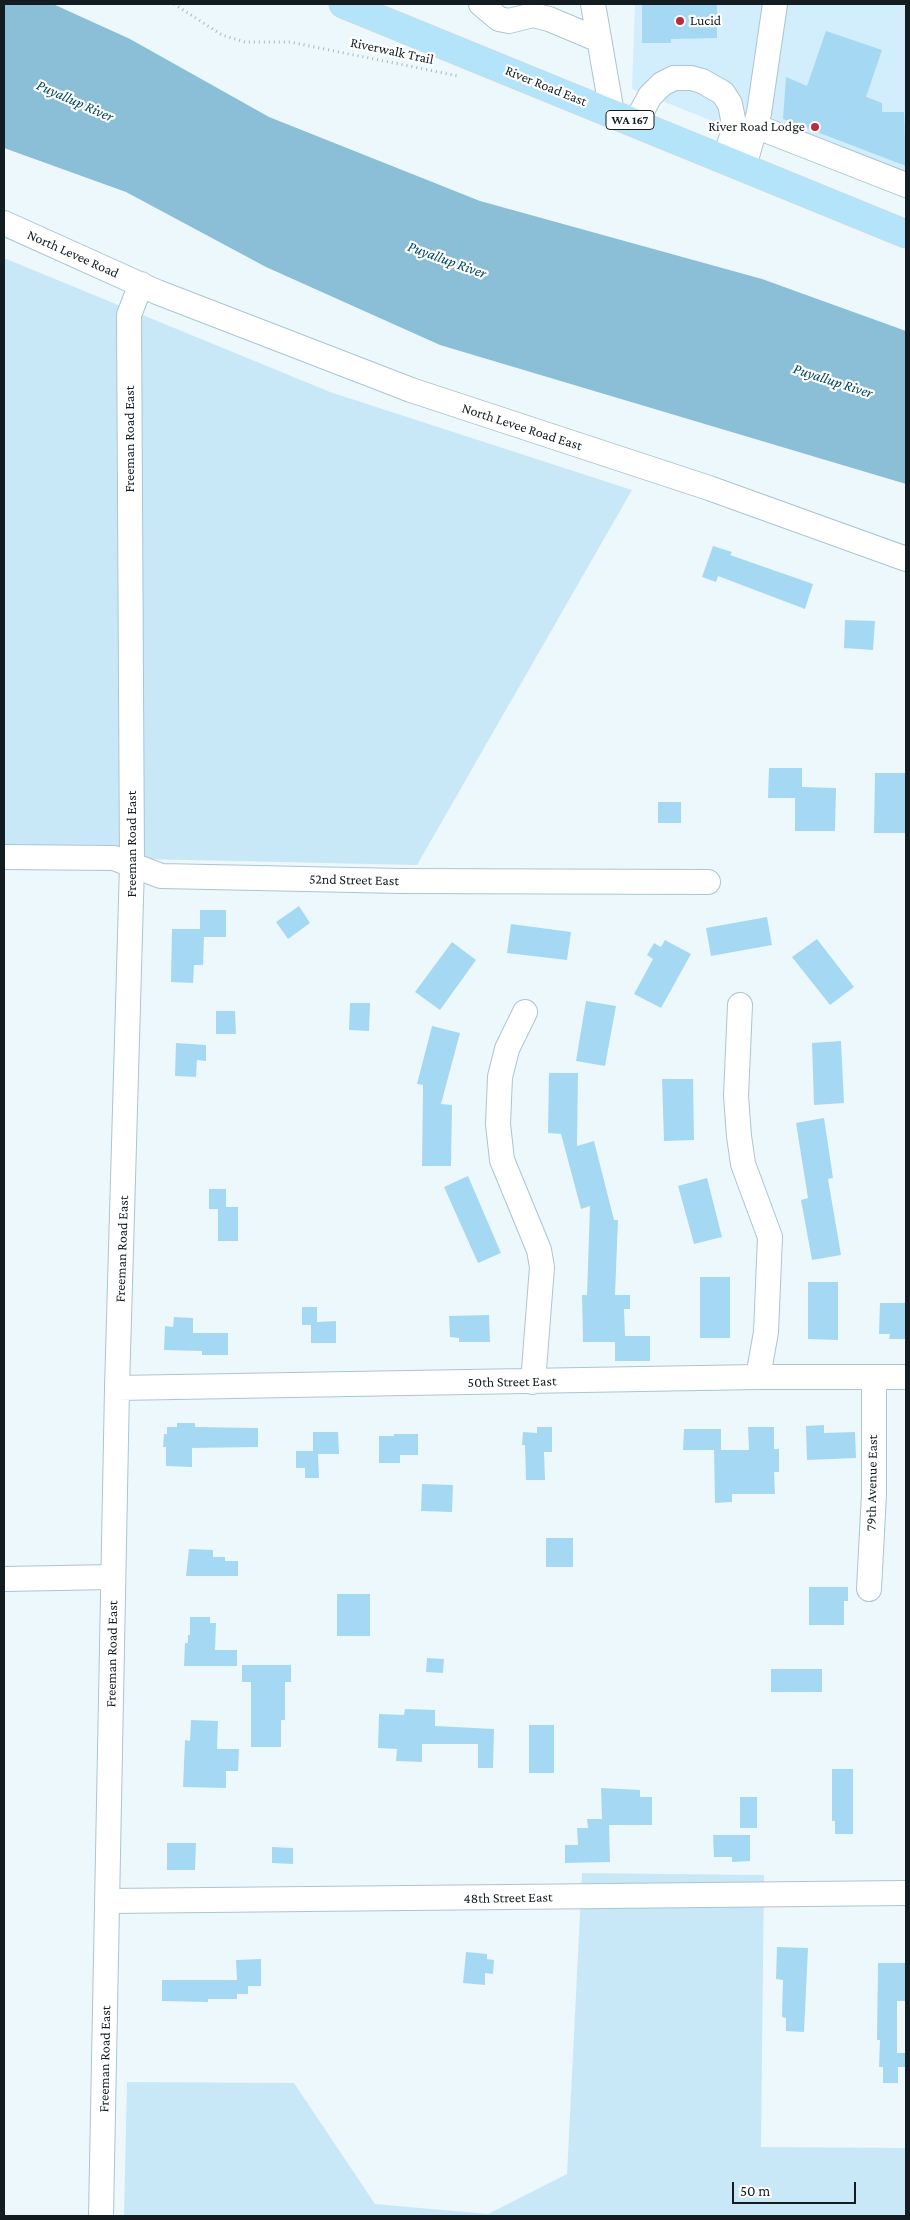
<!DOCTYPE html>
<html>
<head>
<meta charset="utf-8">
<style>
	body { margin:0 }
	#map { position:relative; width:910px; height:2220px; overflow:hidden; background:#edf8fd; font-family:"Crimson Pro",serif }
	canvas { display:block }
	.frame { position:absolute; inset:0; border:5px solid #131d21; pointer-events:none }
	.scale { position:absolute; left:732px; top:2182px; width:124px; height:22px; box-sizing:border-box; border:2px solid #131d21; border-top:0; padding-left:6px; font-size:15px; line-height:18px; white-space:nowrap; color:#131d21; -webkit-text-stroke:4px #fff; paint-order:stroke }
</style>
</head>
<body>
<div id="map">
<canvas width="910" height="2220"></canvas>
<div class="frame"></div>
<div class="scale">50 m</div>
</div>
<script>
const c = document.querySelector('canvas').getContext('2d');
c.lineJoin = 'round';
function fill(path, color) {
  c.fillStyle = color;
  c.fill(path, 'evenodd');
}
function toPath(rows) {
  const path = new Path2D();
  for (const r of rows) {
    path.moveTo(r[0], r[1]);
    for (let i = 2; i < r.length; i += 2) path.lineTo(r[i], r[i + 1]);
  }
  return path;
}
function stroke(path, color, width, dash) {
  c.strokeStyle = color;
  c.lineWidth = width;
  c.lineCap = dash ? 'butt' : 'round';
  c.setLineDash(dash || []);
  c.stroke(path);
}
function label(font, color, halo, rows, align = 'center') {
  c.font = font + ' "Crimson Pro",serif';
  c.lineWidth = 4.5;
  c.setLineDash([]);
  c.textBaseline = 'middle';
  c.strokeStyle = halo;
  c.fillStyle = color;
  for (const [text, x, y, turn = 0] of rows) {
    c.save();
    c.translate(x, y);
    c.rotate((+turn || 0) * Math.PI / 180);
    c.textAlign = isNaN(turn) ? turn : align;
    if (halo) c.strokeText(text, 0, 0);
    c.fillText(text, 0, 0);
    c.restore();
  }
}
const built = toPath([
	[635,4,906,4,906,198,632,89]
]);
const green = toPath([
	[4,258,330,392,632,490,417,865,4,856],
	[582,1873,764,1875,761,2147,906,2148,906,2216,124,2216,127,2082,294,2083,375,2204,488,2214,567,2174]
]);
const water = toPath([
	[4,4,53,4,130,39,269,117,480,201,762,279,906,331,906,484,440,345,266,267,126,192,4,148]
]);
const building = toPath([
	[642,4,717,4,717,38,671,39,671,43,642,43],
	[826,31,882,50,866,97,882,103,882,112,904,112,906,166,783,119,786,77,807,86],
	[713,546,732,552,730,555,813,584,805,609,718,576,716,582,702,577],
	[845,620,875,621,873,650,844,648],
	[769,768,802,768,802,787,836,788,835,831,795,831,795,798,768,798],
	[875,773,906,773,906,833,874,833],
	[658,802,681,802,681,823,658,823],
	[299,906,310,923,288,939,276,922],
	[200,910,226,910,226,937,204,937,203,965,194,965,193,983,171,982,172,929,200,929],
	[767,917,772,945,711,956,706,928],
	[511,924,571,932,567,960,507,953],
	[817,939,854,987,830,1005,792,957],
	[665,940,691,954,661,1008,634,994,653,959,647,955,654,943,661,947],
	[452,942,476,960,440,1010,415,992],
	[586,1001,616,1006,605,1066,576,1061],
	[350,1003,370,1003,369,1031,349,1030],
	[216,1011,235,1011,236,1034,216,1034],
	[432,1026,460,1033,441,1104,452,1105,451,1166,422,1166,423,1085,417,1084],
	[841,1041,844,1103,814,1105,812,1043],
	[176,1043,206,1045,206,1061,197,1060,196,1077,175,1076],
	[549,1073,578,1073,577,1146,594,1141,614,1220,618,1220,615,1295,630,1295,630,1309,624,1309,625,1336,650,1336,650,1361,615,1361,615,1342,583,1342,582,1295,587,1295,590,1206,581,1209,561,1134,548,1133],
	[662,1079,693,1079,694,1140,664,1141],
	[824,1118,833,1178,828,1179,841,1255,812,1260,801,1200,808,1198,796,1123],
	[468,1176,501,1253,478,1263,444,1187],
	[707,1178,722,1237,694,1244,678,1186],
	[209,1189,226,1189,226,1207,238,1207,238,1241,218,1241,218,1209,209,1209],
	[700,1277,730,1277,730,1338,700,1338],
	[808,1282,838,1282,838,1340,808,1339],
	[880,1303,906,1303,906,1339,889,1339,890,1334,879,1334],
	[302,1307,317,1307,317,1322,336,1321,336,1343,311,1343,311,1325,302,1325],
	[489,1315,490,1342,459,1342,459,1338,450,1337,449,1316],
	[174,1317,193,1318,193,1333,228,1333,228,1355,202,1355,202,1351,164,1350,165,1326,173,1327],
	[177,1423,195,1423,195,1427,258,1428,258,1447,192,1448,192,1467,166,1466,166,1447,163,1447,164,1434,167,1434,167,1427,177,1427],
	[824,1425,824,1433,855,1432,856,1458,807,1460,806,1426],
	[537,1427,552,1427,552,1452,544,1452,545,1480,526,1480,525,1445,522,1445,523,1432,537,1433],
	[748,1427,774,1427,774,1449,779,1449,779,1472,774,1472,775,1494,732,1494,732,1502,715,1503,714,1450,683,1450,684,1429,721,1429,721,1450,749,1450],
	[313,1432,338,1432,339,1454,318,1454,319,1478,305,1478,305,1468,296,1468,296,1451,313,1451],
	[394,1434,418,1434,418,1455,400,1455,400,1463,379,1463,379,1436,394,1436],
	[422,1484,453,1485,452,1512,421,1511],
	[546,1538,573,1538,573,1567,546,1567],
	[189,1549,213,1550,213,1557,225,1557,225,1561,238,1561,238,1576,186,1576],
	[809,1587,848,1587,848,1601,844,1601,844,1625,809,1625],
	[337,1594,370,1594,370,1636,337,1636],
	[190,1617,210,1617,210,1623,216,1623,215,1650,237,1650,237,1666,184,1666,185,1643,188,1643,188,1635,190,1635],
	[427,1658,444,1659,443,1673,426,1672],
	[242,1665,291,1665,291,1682,285,1682,285,1720,281,1720,281,1747,251,1747,251,1682,242,1682],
	[771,1669,822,1669,822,1692,771,1692],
	[405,1709,435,1710,435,1726,494,1729,493,1768,478,1768,478,1744,422,1744,422,1762,396,1761,397,1749,378,1748,379,1714,404,1715],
	[191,1720,218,1721,217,1749,239,1749,238,1771,226,1771,226,1788,183,1787,185,1740,190,1741],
	[529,1725,554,1725,554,1773,529,1773],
	[832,1769,853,1769,853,1834,835,1834,835,1821,832,1821],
	[601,1788,640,1790,640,1797,652,1797,652,1825,609,1825,610,1862,565,1863,565,1845,578,1845,577,1828,588,1828,587,1819,602,1819],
	[740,1797,757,1797,757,1828,740,1828],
	[713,1835,750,1835,750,1861,732,1862,732,1857,714,1857],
	[167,1843,196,1843,195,1870,167,1870],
	[272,1847,293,1848,293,1864,272,1863],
	[777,1947,808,1948,804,2032,786,2031,786,2018,782,2017,783,1980,776,1979],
	[466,1952,487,1954,487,1959,494,1960,493,1974,485,1973,485,1985,463,1983],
	[261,1959,261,1986,248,1986,248,1994,237,1994,237,1999,208,1999,208,2002,162,2001,162,1980,237,1980,236,1960],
	[878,1963,906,1963,906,2001,897,2001,897,2053,906,2053,906,2067,898,2067,898,2083,883,2083,883,2067,879,2067,880,2040,877,2040]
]);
const path = toPath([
	[174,4,222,35,245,42,290,42,458,76]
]);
const minor = toPath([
	[481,4,499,19,509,21,533,15,549,19,599,40],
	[593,4,612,113],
	[636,122,650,96,662,84,674,78,691,78,702,81,723,93,730,104,733,119,732,136,724,160],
	[755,126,906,185],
	[744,167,759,113,775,4],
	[4,223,157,292,411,390,709,488,906,559],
	[4,857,114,858,161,876,400,881,708,882],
	[740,1005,736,1096,739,1136,743,1164,770,1237,766,1332,758,1377],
	[525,1012,507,1049,500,1077,498,1124,502,1160,539,1250,542,1267,533,1382],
	[117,1388,758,1377,906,1377],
	[4,1579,113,1577],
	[869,1589,874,1494,874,1377],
	[109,1901,906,1893],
	[101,2216,117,1388,132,865,129,315,141,284]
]);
const major = toPath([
	[343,4,906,234]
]);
const markers = [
	[680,21,5,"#bc2b3e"],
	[815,127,5,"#bc2b3e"]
];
const shields = [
	[630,120,48]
];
const shieldNames = [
	["WA 167",630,120]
];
const poiNames = [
	["Lucid",690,21],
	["River Road Lodge",805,127,"right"]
];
const streetNames = [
	["Riverwalk Trail",392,51,12],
	["River Road East",546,86,22],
	["North Levee Road",73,254,24],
	["North Levee Road East",522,427,18],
	["Freeman Road East",130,439,-90],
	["Freeman Road East",132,844,-90],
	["52nd Street East",354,880,1],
	["Freeman Road East",122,1249,-88],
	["50th Street East",512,1382,-1],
	["79th Avenue East",872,1483,-89],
	["Freeman Road East",112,1654,-89],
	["48th Street East",508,1898,-1],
	["Freeman Road East",105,2059,-89]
];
const waterNames = [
	["Puyallup River",75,101,24],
	["Puyallup River",447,260,20],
	["Puyallup River",833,381,18]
];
fill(built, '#d2edfb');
fill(green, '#c9e8f7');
fill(water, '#8bbed7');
fill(building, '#a5d9f3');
stroke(minor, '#abc5d2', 26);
stroke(major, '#d5d6d7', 29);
stroke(path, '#abb6bb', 3, [1, 4]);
stroke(minor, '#fff', 24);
stroke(major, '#b4e4fa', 28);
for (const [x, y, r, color] of markers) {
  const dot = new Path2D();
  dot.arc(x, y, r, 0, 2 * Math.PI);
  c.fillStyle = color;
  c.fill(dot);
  stroke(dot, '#fff', 2);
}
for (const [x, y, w] of shields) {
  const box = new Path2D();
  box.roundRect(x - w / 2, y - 9.5, w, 19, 4);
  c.fillStyle = '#fff';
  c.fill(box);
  stroke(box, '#131d21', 1);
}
label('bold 12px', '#131d21', null, shieldNames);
label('14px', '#131d21', '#fff', poiNames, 'left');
label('14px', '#131d21', '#fff', streetNames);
label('italic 15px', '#004861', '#fff', waterNames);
</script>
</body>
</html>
